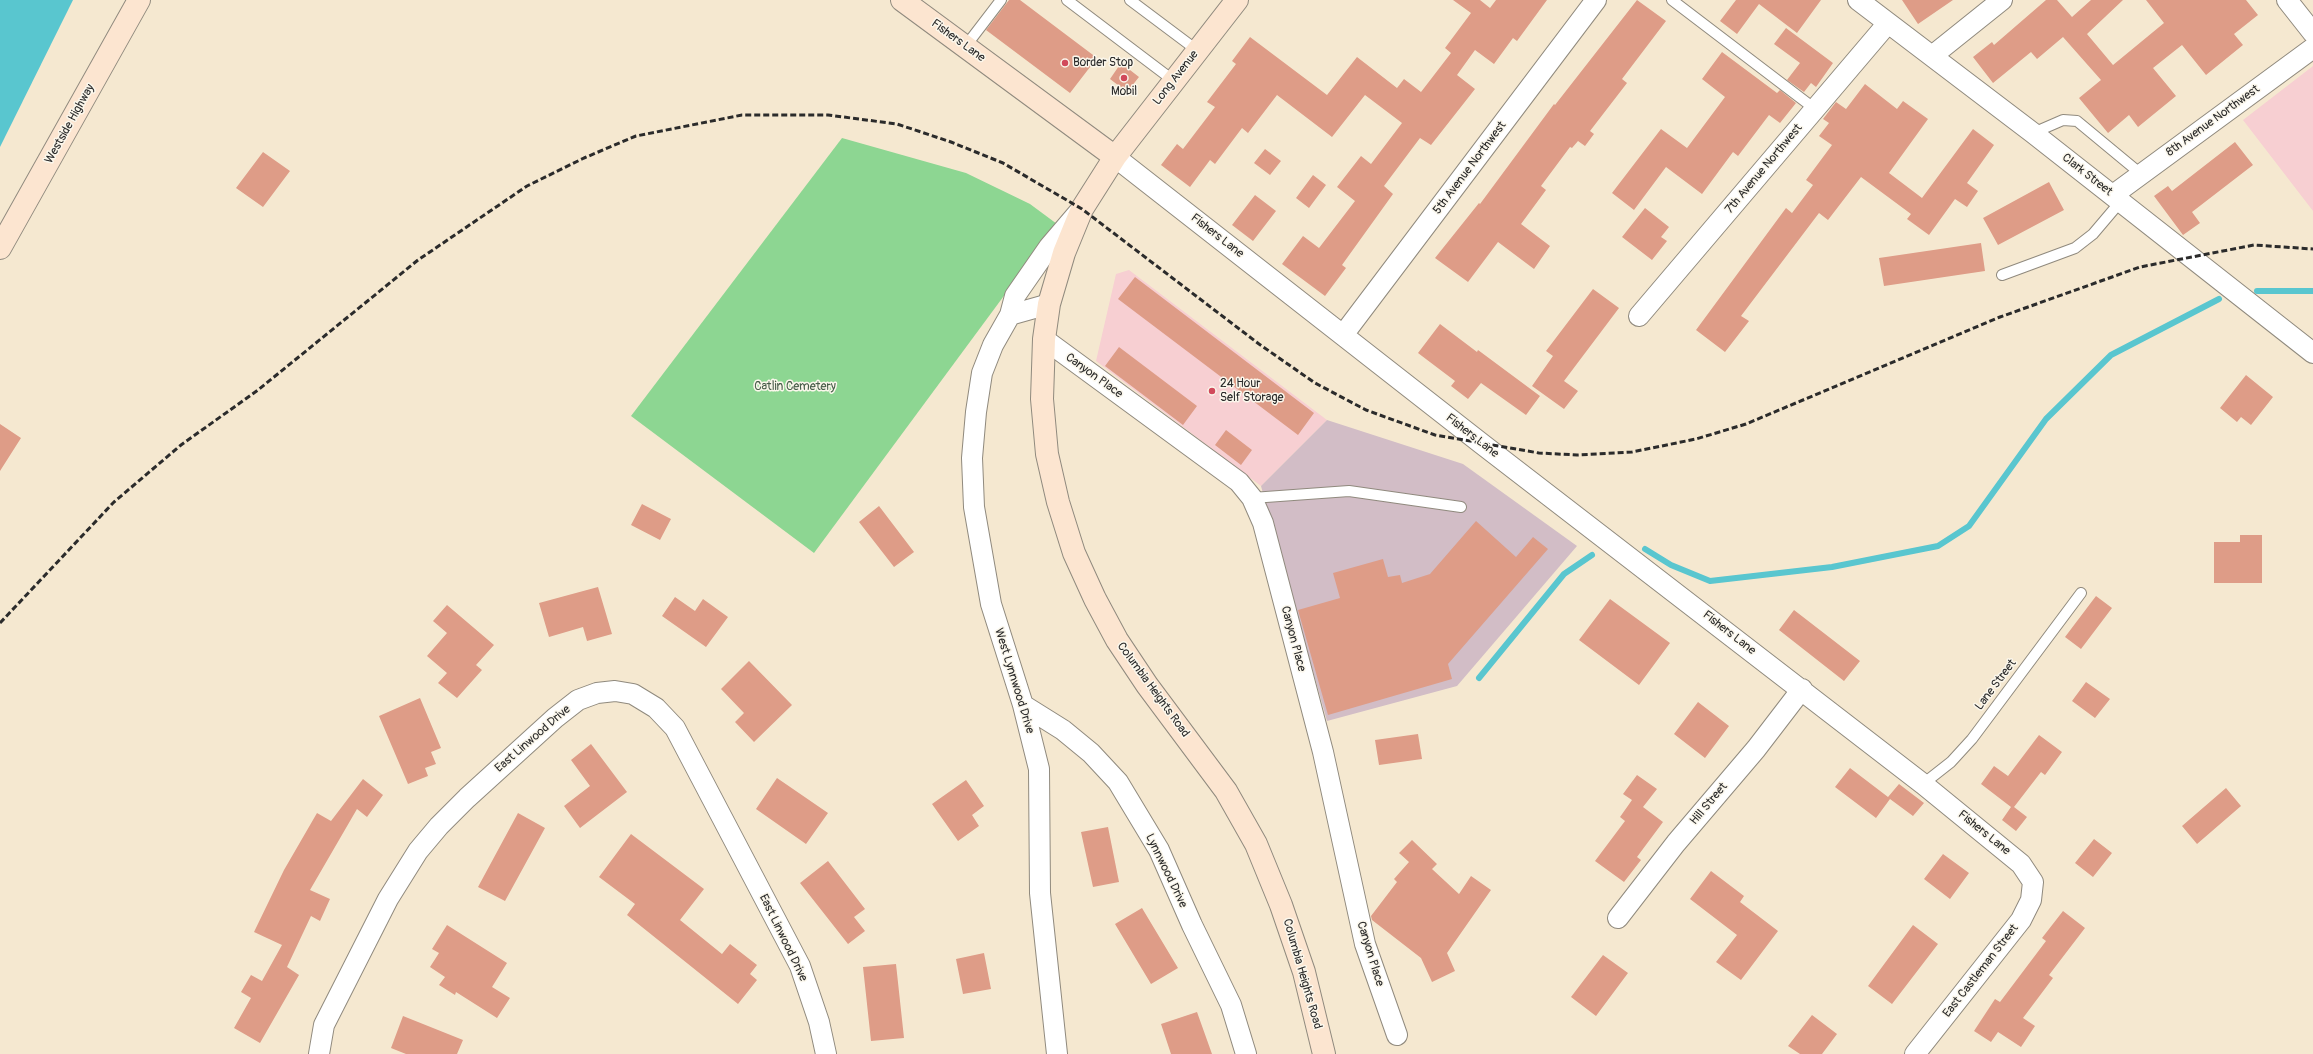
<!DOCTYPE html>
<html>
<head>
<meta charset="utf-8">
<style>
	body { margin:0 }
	canvas { display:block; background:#f5e8d0 }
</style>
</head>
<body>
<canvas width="2313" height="1054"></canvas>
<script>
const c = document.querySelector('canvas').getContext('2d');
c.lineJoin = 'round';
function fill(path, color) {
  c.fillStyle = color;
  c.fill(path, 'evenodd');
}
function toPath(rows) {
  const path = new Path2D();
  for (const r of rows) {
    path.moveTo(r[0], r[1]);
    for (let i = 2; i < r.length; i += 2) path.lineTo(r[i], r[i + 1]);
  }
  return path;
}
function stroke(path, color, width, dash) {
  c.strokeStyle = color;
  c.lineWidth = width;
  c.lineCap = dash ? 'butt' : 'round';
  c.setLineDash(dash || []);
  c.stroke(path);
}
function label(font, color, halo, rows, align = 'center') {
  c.font = font + ' Pangolin,sans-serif';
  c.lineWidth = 3;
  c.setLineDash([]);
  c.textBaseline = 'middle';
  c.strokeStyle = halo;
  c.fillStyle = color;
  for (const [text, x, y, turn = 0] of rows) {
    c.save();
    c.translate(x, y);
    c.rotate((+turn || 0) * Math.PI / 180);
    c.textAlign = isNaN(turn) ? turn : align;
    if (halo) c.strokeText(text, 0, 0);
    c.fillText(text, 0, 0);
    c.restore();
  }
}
const built = toPath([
	[2313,66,2313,211,2243,120],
	[1129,270,1327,420,1261,486,1096,361,1116,274]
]);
const industrial = toPath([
	[1327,420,1463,464,1577,546,1457,686,1327,721,1261,486]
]);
const green = toPath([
	[842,138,966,173,1030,204,1057,224,814,553,631,416]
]);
const water = toPath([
	[0,0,73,0,0,147]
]);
const stream = toPath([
	[2257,291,2313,291],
	[1645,549,1671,565,1710,581,1832,567,1938,546,1969,526,2046,419,2111,355,2219,299],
	[1479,678,1564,574,1592,555]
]);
const building = toPath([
	[1009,0,1020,0,1097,58,1070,93,986,30],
	[1453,0,1480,0,1490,8,1496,0,1547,0,1517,41,1513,38,1494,64,1475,50,1457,75,1475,89,1431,145,1420,138,1384,186,1393,194,1342,265,1346,268,1325,296,1282,264,1303,236,1319,248,1355,201,1337,187,1361,156,1371,164,1402,123,1365,95,1332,137,1277,95,1248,133,1242,128,1215,164,1210,160,1190,187,1161,165,1177,144,1183,149,1215,107,1207,102,1236,64,1232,61,1250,37,1327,95,1357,57,1397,88,1404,79,1421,92,1451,53,1445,48,1471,13],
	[1637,0,1666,21,1622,79,1627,83,1590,131,1594,134,1585,146,1578,141,1572,148,1570,147,1541,186,1546,190,1521,224,1550,246,1534,269,1498,242,1468,282,1435,258,1479,203,1480,204,1554,104,1555,105],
	[1736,0,1821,0,1797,33,1759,4,1737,34,1720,21],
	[1902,0,1953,0,1918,24],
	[2046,0,2057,0,2072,17,2091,0,2123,0,2087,34,2113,65,2164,23,2146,0,2246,0,2258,15,2234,34,2243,45,2206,75,2182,45,2153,68,2176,96,2138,127,2129,115,2108,133,2079,98,2101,80,2063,37,2037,59,2031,52,1993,83,1973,57,1992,42,1994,45],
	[1786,28,1833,63,1816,87,1811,83,1804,92,1787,80,1800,63,1774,44],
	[1722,52,1777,93,1780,90,1796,103,1780,123,1769,115,1738,156,1733,152,1702,194,1666,167,1634,210,1612,193,1661,129,1687,148,1725,97,1702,79],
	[1121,63,1139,77,1127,92,1110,79],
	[1865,84,1897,109,1903,101,1928,119,1889,173,1922,198,1973,129,1994,145,1967,183,1978,191,1967,207,1955,199,1929,235,1907,219,1911,214,1861,177,1828,220,1819,213,1741,316,1749,321,1725,352,1696,330,1786,208,1792,213,1813,185,1806,180,1832,145,1819,136,1829,123,1823,119,1836,102,1846,109],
	[2235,142,2253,165,2192,212,2200,223,2183,235,2154,196,2168,186,2172,191],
	[1265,149,1281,161,1270,175,1254,163],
	[263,152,290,171,263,207,236,188],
	[1313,175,1326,185,1309,208,1296,198],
	[2049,182,2064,210,1998,245,1983,218],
	[1255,195,1276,211,1253,241,1232,225],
	[1645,208,1669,227,1661,237,1667,241,1652,260,1622,237],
	[1981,243,1985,271,1884,286,1879,258],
	[1135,277,1314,413,1298,435,1118,299],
	[1593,289,1619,308,1564,381,1578,391,1564,409,1532,386,1553,356,1546,351],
	[1440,324,1477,352,1478,350,1540,396,1526,415,1481,383,1468,399,1451,386,1455,381,1418,353],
	[1119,347,1197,406,1183,425,1105,366],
	[2246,375,2273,397,2251,425,2241,417,2237,422,2220,408],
	[0,424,21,438,0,471],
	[1226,430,1252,450,1241,465,1215,445],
	[642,504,671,519,660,540,631,525],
	[879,506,914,552,894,567,859,522],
	[1476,521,1516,557,1533,537,1548,549,1448,664,1452,679,1328,715,1298,610,1340,598,1333,573,1383,559,1388,577,1400,575,1402,583,1430,574],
	[2240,535,2262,535,2262,583,2214,583,2214,542,2240,542],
	[598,587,612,634,587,641,583,627,549,637,539,603],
	[2096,596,2112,608,2081,649,2065,637],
	[675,597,695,611,703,599,728,617,706,647,662,616],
	[1610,599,1670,643,1639,685,1579,640],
	[447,605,494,645,476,665,482,670,457,698,438,683,447,673,427,656,447,633,433,621],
	[1794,610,1860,661,1844,681,1779,630],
	[749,661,792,705,754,742,735,722,744,713,721,689],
	[2086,682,2110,699,2095,718,2072,701],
	[420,698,441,748,431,752,436,764,425,768,428,776,408,784,379,716],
	[1698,702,1729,726,1705,758,1674,734],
	[1418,734,1422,759,1379,765,1375,740],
	[2039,735,2062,752,2045,775,2041,772,2014,807,2027,817,2016,831,2002,820,2011,807,1981,784,1994,766,2008,776],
	[591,744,627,792,580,828,564,806,590,786,571,760],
	[1850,768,1888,797,1899,784,1924,803,1913,816,1890,799,1876,818,1835,787],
	[1637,775,1657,789,1643,807,1663,822,1637,857,1641,860,1624,882,1595,861,1625,821,1620,817,1632,800,1623,794],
	[777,778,828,813,806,844,756,809],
	[363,779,383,795,367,817,357,809,310,890,330,899,320,921,311,916,287,967,299,975,260,1043,234,1028,251,998,241,992,251,975,262,981,282,945,254,932,284,870,317,813,331,821],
	[966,780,984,806,972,815,979,826,958,841,932,804],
	[2226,788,2241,806,2197,844,2182,826],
	[518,813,545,828,505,901,478,887],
	[1108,827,1119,882,1093,887,1081,832],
	[631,834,704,889,680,920,722,954,730,944,757,965,750,974,757,980,738,1004,627,915,635,904,599,877],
	[2094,839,2112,853,2093,877,2075,863],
	[1412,840,1437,864,1432,869,1459,894,1471,876,1491,890,1447,953,1455,971,1432,982,1421,958,1372,920,1371,916,1397,882,1394,879,1409,862,1399,853],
	[1943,854,1969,873,1950,899,1924,879],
	[828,861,865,909,854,917,865,931,848,944,800,883],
	[1711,871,1744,896,1740,902,1778,931,1741,980,1716,962,1737,935,1690,899],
	[1142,908,1178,968,1151,984,1115,924],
	[2063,911,2085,928,2049,975,2053,978,2023,1018,2035,1026,2021,1047,1998,1032,1991,1042,1974,1031,1995,999,2000,1002,2046,941,2042,938],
	[447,925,507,963,492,987,510,998,497,1018,456,992,455,995,439,985,445,977,430,967,439,953,432,949],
	[1913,925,1938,944,1892,1004,1868,986],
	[984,953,991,989,963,994,956,959],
	[1603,955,1628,973,1596,1016,1571,997],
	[896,964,904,1038,871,1041,863,967],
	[1197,1012,1212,1054,1171,1054,1161,1024],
	[1812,1015,1837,1034,1822,1054,1800,1054,1788,1046],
	[403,1016,463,1040,457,1054,406,1054,391,1048]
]);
const lane = toPath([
	[1067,0,1174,81],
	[1130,0,1198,51],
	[1672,0,1815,109],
	[965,47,1001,0],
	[2033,133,2063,120,2077,121,2141,174],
	[2002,275,2075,248,2093,234,2121,201],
	[1252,498,1349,491,1461,507],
	[1923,784,1951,762,1972,739,2081,593]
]);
const street = toPath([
	[1858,0,2033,133,2313,353],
	[2287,0,2313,33],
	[1932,56,2002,0],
	[1115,157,1482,444,1923,784,2021,864,2033,882,2031,900,2021,920,1915,1054],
	[2113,195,2313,48],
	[1049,304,1010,315,993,345,982,373,976,412,972,458,974,507,991,604,1023,705,1039,769,1040,893,1057,1054],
	[1010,315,1015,296,1049,247,1078,213],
	[1639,316,1888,23],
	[1343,335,1596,0],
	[1044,339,1239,482,1252,498,1263,523,1323,752,1365,944,1397,1035],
	[1023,705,1063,730,1091,753,1118,782,1159,850,1192,925,1231,1005,1246,1054],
	[1618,918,1676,843,1756,749,1802,689],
	[319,1054,324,1025,388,899,418,851,439,826,467,798,555,718,578,700,597,693,615,691,633,694,656,708,675,728,800,966,819,1022,826,1054]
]);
const secondary = toPath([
	[902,0,1115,157],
	[1237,0,1115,157,1082,209,1064,253,1049,304,1044,339,1042,399,1047,454,1058,502,1074,553,1095,599,1117,640,1147,685,1226,791,1256,844,1281,905,1304,972,1324,1054],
	[0,248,139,0]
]);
const rail = toPath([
	[0,623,114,502,181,445,258,390,418,260,527,186,584,158,636,136,742,115,828,115,897,124,951,142,1003,163,1082,209,1259,344,1315,383,1366,410,1435,435,1539,453,1577,455,1632,452,1696,439,1746,424,2000,317,2140,267,2254,245,2313,249]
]);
const markers = [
	[1065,63,4,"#d1495b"],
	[1124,78,4,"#d1495b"],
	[1212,391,4,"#d1495b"]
];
const streetNames = [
	["Fishers Lane",958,41,36],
	["Long Avenue",1176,78,-52],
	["8th Avenue Northwest",2213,121,-36],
	["Westside Highway",70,124,-61],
	["5th Avenue Northwest",1470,168,-53],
	["7th Avenue Northwest",1764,169,-50],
	["Clark Street",2087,175,38],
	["Fishers Lane",1217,236,38],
	["Canyon Place",1094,376,36],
	["Fishers Lane",1472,436,38],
	["Fishers Lane",1729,633,38],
	["Canyon Place",1293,639,75],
	["West Lynnwood Drive",1014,681,73],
	["Lane Street",1996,685,-53],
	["Columbia Heights Road",1153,690,54],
	["East Linwood Drive",533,739,-41],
	["Hill Street",1709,804,-50],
	["Fishers Lane",1984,833,39],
	["Lynnwood Drive",1166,871,64],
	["East Linwood Drive",783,938,64],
	["Canyon Place",1370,954,73],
	["East Castleman Street",1981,971,-52],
	["Columbia Heights Road",1302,974,74]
];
const poiNames = [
	["Border Stop",1073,63],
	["Mobil",1124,92,"center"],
	["24 Hour",1220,384],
	["Self Storage",1220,398]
];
const parkNames = [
	["Catlin Cemetery",795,387]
];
fill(built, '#f7cfd2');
fill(industrial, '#d2bdc6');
fill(green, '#8dd692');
fill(water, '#59c6cf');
stroke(stream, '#59c6cf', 6);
fill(building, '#de9c87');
stroke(lane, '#908a7e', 12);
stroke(street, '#908a7e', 22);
stroke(secondary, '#908a7e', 24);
stroke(lane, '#fff', 10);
stroke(street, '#fff', 20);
stroke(secondary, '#fce5d0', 22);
stroke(rail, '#2b2b2b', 3, [6, 3]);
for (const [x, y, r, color] of markers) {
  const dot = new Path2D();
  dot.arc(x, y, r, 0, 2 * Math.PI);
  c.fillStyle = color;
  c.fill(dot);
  stroke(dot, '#fbf7ec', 1.5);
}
label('12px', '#2b2b2b', '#fbf7ec', streetNames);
label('12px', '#2b2b2b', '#fbf7ec', poiNames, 'left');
label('12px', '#485e4a', '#fbf7ec', parkNames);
</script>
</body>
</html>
